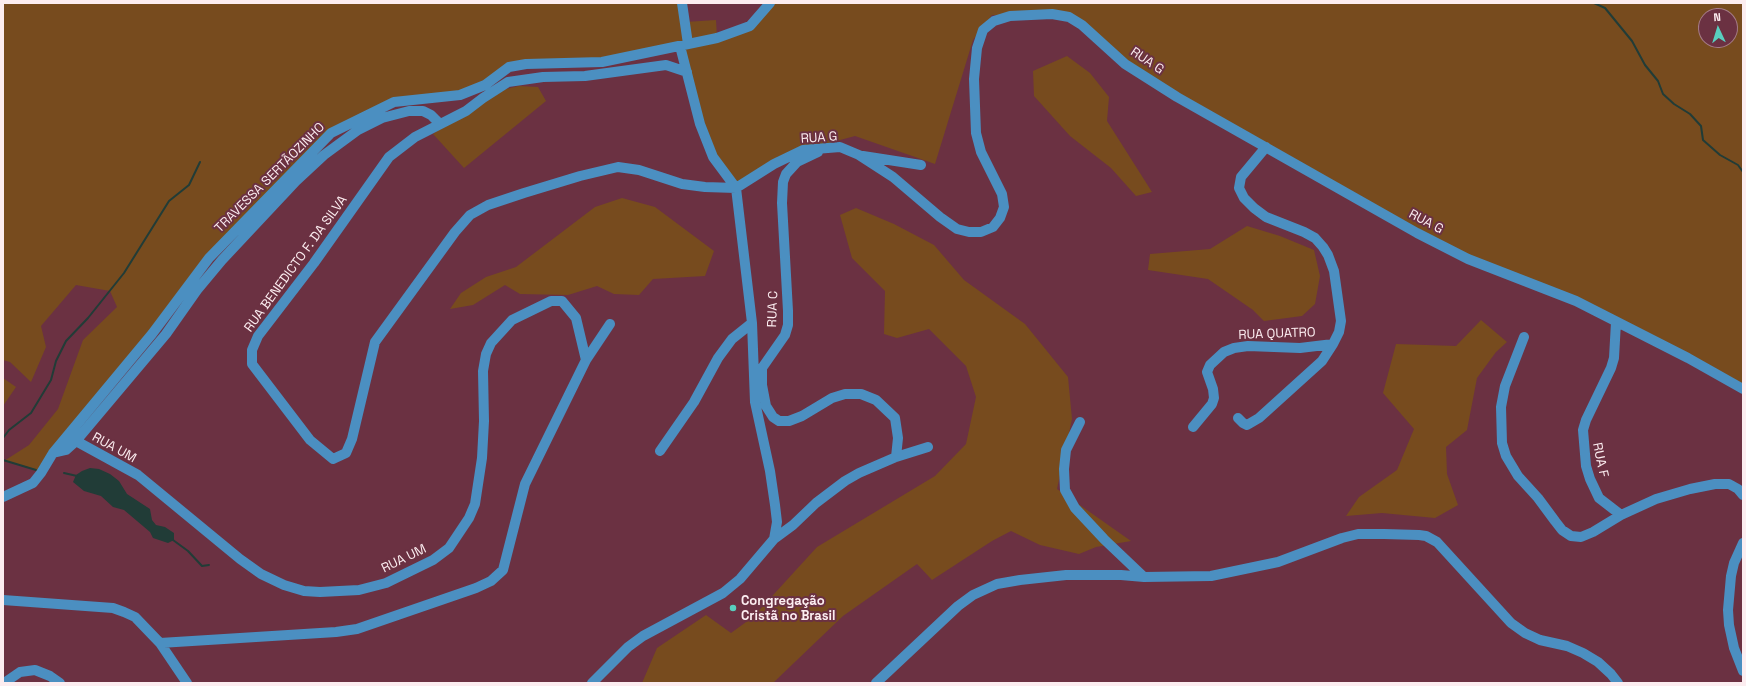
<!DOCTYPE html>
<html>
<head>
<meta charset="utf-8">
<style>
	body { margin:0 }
	#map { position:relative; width:1746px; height:686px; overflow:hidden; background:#6b3142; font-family:"Space Grotesk",sans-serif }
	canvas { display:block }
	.frame { position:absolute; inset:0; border:4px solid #fcedf0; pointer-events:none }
	.north { position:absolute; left:1698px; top:8px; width:40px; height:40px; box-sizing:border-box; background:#6b3142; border:1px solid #a57c88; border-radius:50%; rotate:356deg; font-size:11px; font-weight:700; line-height:16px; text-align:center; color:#fcedf0 }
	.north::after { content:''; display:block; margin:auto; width:14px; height:18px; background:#59cebe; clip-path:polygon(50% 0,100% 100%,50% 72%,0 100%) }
</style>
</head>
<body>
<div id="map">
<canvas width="1746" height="686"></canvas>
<div class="frame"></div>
<div class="north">N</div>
</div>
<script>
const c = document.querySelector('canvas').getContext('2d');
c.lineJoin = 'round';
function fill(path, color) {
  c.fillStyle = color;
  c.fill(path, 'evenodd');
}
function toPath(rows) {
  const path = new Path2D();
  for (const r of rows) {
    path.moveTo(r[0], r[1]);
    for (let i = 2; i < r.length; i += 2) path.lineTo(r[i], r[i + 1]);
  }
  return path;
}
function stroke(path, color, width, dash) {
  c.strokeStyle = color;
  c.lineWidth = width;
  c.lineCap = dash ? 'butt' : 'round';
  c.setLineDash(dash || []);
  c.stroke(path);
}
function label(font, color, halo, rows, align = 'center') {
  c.font = font + ' "Space Grotesk",sans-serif';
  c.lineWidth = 4;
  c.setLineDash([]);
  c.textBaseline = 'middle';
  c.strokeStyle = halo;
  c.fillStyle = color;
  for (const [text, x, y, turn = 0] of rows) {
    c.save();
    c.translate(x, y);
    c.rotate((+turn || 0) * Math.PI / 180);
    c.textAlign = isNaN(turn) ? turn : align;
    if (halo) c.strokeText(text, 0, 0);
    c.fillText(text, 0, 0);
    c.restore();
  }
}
const green = toPath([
	[3,3,682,3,685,22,716,20,717,37,750,26,770,3,1743,3,1743,389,1616,322,1468,259,1125,64,1069,17,992,15,973,40,935,164,855,136,803,150,736,188,713,157,680,46,602,62,526,64,460,95,393,102,331,133,209,258,41,473,25,466,4,461,29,445,58,409,83,340,117,307,110,291,76,285,41,326,46,347,31,382,10,362,3,360],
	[1706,16,1730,16,1730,40,1706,40],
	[1067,56,1090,73,1109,97,1107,121,1152,192,1136,196,1111,168,1070,136,1034,96,1033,71],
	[519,86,538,87,546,101,464,168,433,134,464,112,506,89],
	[622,198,655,207,714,251,705,276,653,279,639,295,614,294,597,286,568,295,520,294,505,285,473,305,450,309,461,293,486,277,516,267,595,207],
	[856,208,894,224,934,245,964,280,1025,324,1068,377,1072,419,1057,489,1131,541,1096,547,1079,554,1040,545,1011,531,992,541,932,580,917,564,843,616,773,683,642,683,657,648,706,615,731,633,753,617,817,547,935,476,966,444,976,397,966,366,929,329,897,338,884,334,885,291,852,258,840,215],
	[1247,226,1280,236,1314,250,1320,276,1315,304,1302,316,1264,321,1253,310,1208,279,1148,270,1150,254,1210,249],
	[1481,320,1507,342,1496,352,1477,378,1467,430,1446,447,1447,474,1458,505,1435,518,1382,513,1346,516,1359,497,1397,470,1414,429,1383,393,1396,344,1456,346],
	[3,378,16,387,3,406]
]);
const water = toPath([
	[90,468,99,469,110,474,119,481,127,494,150,509,152,520,156,525,165,527,174,533,174,540,168,543,153,538,150,532,124,510,113,507,101,496,84,491,73,482,76,475,82,471]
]);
const stream = toPath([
	[1594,3,1605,8,1632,41,1645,65,1658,81,1663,94,1674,104,1690,114,1701,126,1703,140,1720,155,1738,165,1743,172],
	[3,438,9,430,31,413,51,380,56,361,66,341,88,318,124,273,169,201,189,185,200,162],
	[3,460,36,470],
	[64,473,77,476],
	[173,540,188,551,202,566,209,565]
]);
const minor = toPath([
	[682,3,688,44],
	[680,46,700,124,713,157,736,188,752,323,755,402,770,471,775,505,777,522,774,539],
	[687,72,666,65,585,76,543,77,508,82,483,98,466,111,415,137,389,157,314,263,258,336,252,350,252,364,310,440,333,459,346,453,352,439,375,342,455,232,470,215,488,205,524,193,580,176,618,167,639,170,682,184,705,187,736,188,774,164,803,150,840,147,859,155,893,177,940,217,957,229,969,232,981,232,993,227,1000,218,1004,207,1002,194,981,152,976,133,974,79,977,48,983,30,994,21,1010,16,1052,14,1069,17,1082,25,1125,64,1177,97,1417,233,1468,259,1576,301,1688,358,1743,389],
	[818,152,797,162,786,174,783,182,782,203,788,311,788,325,785,335,762,368,762,385,766,406,773,417,779,421,789,421,802,416,832,398,845,394,861,394,876,400,895,418,898,438,896,457],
	[863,156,921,165],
	[1616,322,1614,358,1611,368,1586,420,1583,430,1586,466,1590,479,1599,498,1621,515,1656,499,1690,489,1715,484,1729,484,1738,489,1743,495],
	[1524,337,1505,386,1501,407,1502,443,1506,456,1518,476,1538,498,1555,521,1562,530,1571,536,1581,537,1593,532,1621,515],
	[1238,418,1243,423,1247,425,1259,418,1322,361,1333,344],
	[1080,422,1066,450,1064,469,1065,490,1075,508,1104,539,1144,577],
	[1193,427,1212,404,1214,398,1213,389,1207,372,1210,365,1224,352,1234,348,1248,346,1300,348,1333,344,1339,332,1341,321,1334,271,1328,255,1323,247,1315,238,1304,232,1266,217,1254,208,1244,198,1239,188,1241,177,1266,147],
	[76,441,166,334,197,290,222,260,296,181,324,155,358,130,382,118,409,111,423,111,431,115,440,124],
	[660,451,694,402,718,358,732,339,752,323],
	[53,453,66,450,76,441,138,475,240,559,261,574,284,585,304,591,320,592,359,590,386,583,433,560,449,548,469,518,475,504,482,458,484,421,483,371,486,354,491,343,512,320,551,301,562,301,576,318,586,360],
	[3,497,33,483,41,473,53,453,152,334,209,258,331,133,394,102,460,95,485,85,509,67,526,64,602,62,717,38,750,26,770,3],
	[1743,543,1734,563,1731,576,1728,610,1729,625,1734,648,1743,671],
	[3,600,113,608,124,612,135,617,160,643,187,683],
	[160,643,336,632,357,629,476,588,491,581,503,570,525,484,586,360,610,324],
	[4,683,20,672,35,670,50,676,60,683],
	[592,683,628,647,643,636,723,593,740,579,774,539,793,525,816,503,845,481,859,473,896,457,928,447],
	[876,683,958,606,973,595,997,584,1020,580,1066,575,1121,575,1144,577,1211,576,1278,562,1342,538,1358,534,1384,534,1419,535,1426,536,1437,542,1511,623,1525,633,1540,640,1567,646,1583,653,1598,662,1611,674,1618,683]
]);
const markers = [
	[733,608,4,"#59cebe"]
];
const streetNames = [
	["RUA G",1147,61,34],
	["RUA G",819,138,-4],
	["TRAVESSA SERTÃOZINHO",270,178,-45],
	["RUA G",1426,222,28],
	["RUA BENEDICTO F. DA SILVA",296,264,-54],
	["RUA C",773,309,-88],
	["RUA QUATRO",1277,334,-2],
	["RUA UM",114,448,29],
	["RUA F",1600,460,78],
	["RUA UM",404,559,-26]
];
const poiNames = [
	["Congregação",741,601],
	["Cristã no Brasil",741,616]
];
fill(green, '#774b1e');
fill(water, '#213c37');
stroke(stream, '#213c37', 2);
stroke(minor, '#4b8fc1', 10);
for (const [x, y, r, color] of markers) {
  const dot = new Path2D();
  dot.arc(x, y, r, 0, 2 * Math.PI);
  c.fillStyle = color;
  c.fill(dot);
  stroke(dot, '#6b3142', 1.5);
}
label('13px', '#fcedf0', '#6b3142', streetNames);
label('bold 13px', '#fcedf0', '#6b3142', poiNames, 'left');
</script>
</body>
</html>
